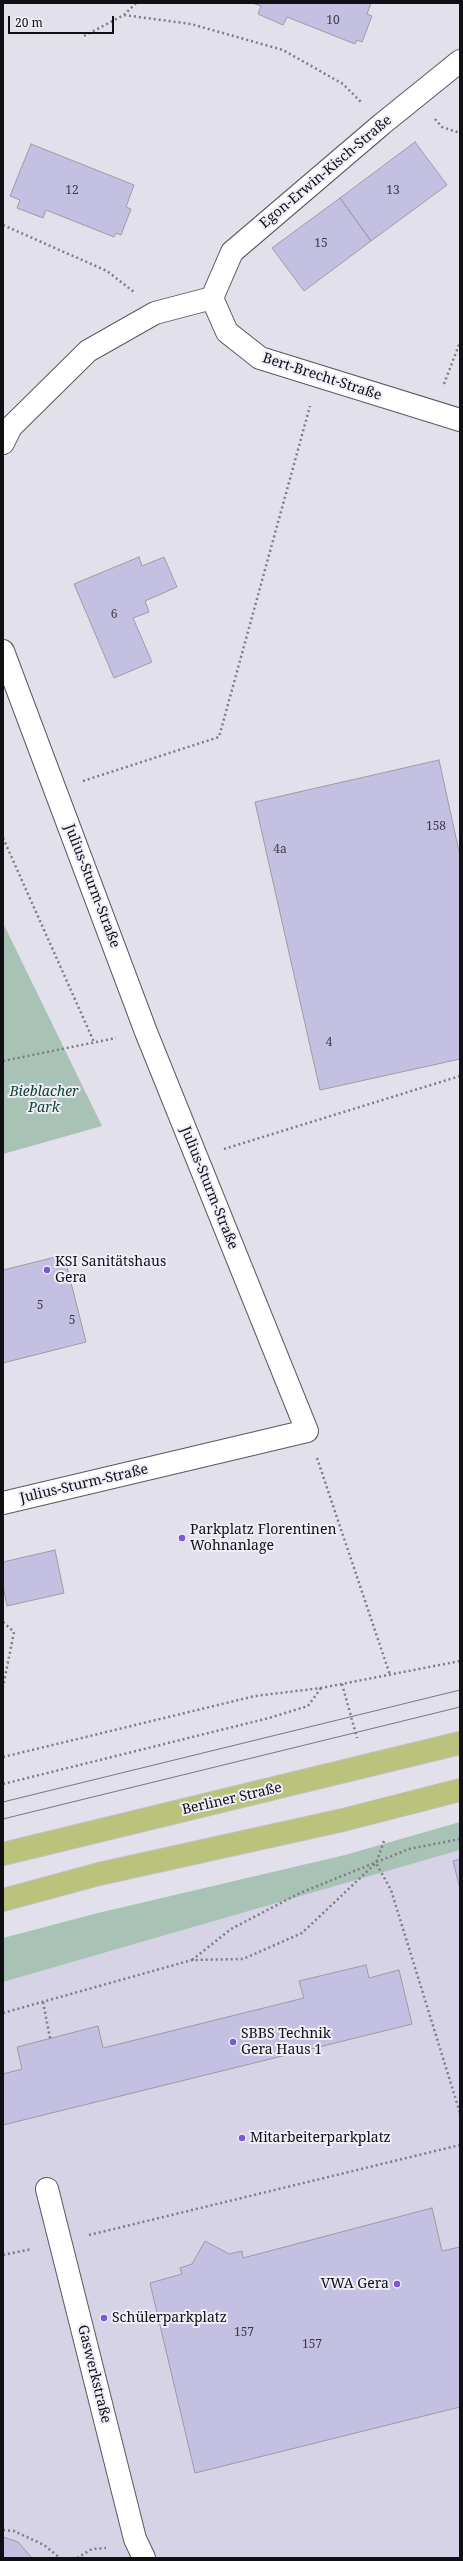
<!DOCTYPE html>
<html>
<head>
<meta charset="utf-8">
<style>
	body { margin:0 }
	#map { position:relative; width:463px; height:2561px; overflow:hidden; background:#e1e0eb; font-family:"Noto Serif",serif }
	canvas { display:block }
	.frame { position:absolute; inset:0; border:4px solid #100f13; pointer-events:none }
	.scale { position:absolute; left:8px; top:16px; width:106px; height:18px; box-sizing:border-box; border:2px solid #100f13; border-top:0; padding-left:5px; font-size:12px; line-height:14px; white-space:nowrap; color:#100f13; -webkit-text-stroke:3px #eeedf8; paint-order:stroke }
</style>
</head>
<body>
<div id="map">
<canvas width="463" height="2561"></canvas>
<div class="frame"></div>
<div class="scale">20 m</div>
</div>
<script>
const c = document.querySelector('canvas').getContext('2d');
c.lineJoin = 'round';
function fill(path, color) {
  c.fillStyle = color;
  c.fill(path, 'evenodd');
}
function toPath(rows) {
  const path = new Path2D();
  for (const r of rows) {
    path.moveTo(r[0], r[1]);
    for (let i = 2; i < r.length; i += 2) path.lineTo(r[i], r[i + 1]);
  }
  return path;
}
function stroke(path, color, width, dash) {
  c.strokeStyle = color;
  c.lineWidth = width;
  c.lineCap = dash ? 'butt' : 'round';
  c.setLineDash(dash || []);
  c.stroke(path);
}
function label(font, color, halo, rows, align = 'center') {
  c.font = font + ' "Noto Serif",serif';
  c.lineWidth = 4;
  c.setLineDash([]);
  c.textBaseline = 'middle';
  c.strokeStyle = halo;
  c.fillStyle = color;
  for (const [text, x, y, turn = 0] of rows) {
    c.save();
    c.translate(x, y);
    c.rotate((+turn || 0) * Math.PI / 180);
    c.textAlign = isNaN(turn) ? turn : align;
    if (halo) c.strokeText(text, 0, 0);
    c.fillText(text, 0, 0);
    c.restore();
  }
}
const built = toPath([
	[460,1850,460,2558,3,2558,3,1982]
]);
const green = toPath([
	[3,923,102,1126,3,1154],
	[460,1822,460,1850,3,1982,3,1938,98,1913,345,1855]
]);
const building = toPath([
	[252,3,371,3,367,14,372,16,362,42,357,40,355,44,287,17,283,25,258,14,261,6,252,3],
	[415,142,447,185,371,241,340,198,415,142],
	[31,144,134,185,126,207,131,209,121,235,116,233,114,237,46,210,43,218,17,208,20,200,10,196,31,144],
	[340,198,371,241,304,291,272,248,340,198],
	[139,557,142,566,164,557,177,587,145,601,149,612,133,618,152,662,114,678,74,584,139,557],
	[439,760,460,856,460,1059,320,1090,255,802,439,760],
	[64,1255,86,1342,3,1363,3,1270,64,1255],
	[55,1550,64,1593,7,1606,3,1586,3,1562,55,1550],
	[460,1859,460,1889,453,1861,460,1859],
	[366,1965,369,1978,399,1970,412,2024,3,2125,3,2074,22,2069,17,2047,98,2026,103,2048,304,1998,299,1981,366,1965],
	[432,2208,442,2251,460,2247,460,2407,195,2473,150,2283,182,2274,180,2268,192,2264,205,2241,229,2254,242,2251,243,2258,432,2208],
	[3,2537,18,2542,32,2558,3,2558,3,2537]
]);
const path = toPath([
	[124,15,191,24,283,50,343,84,362,103],
	[84,36,124,15,136,3],
	[435,119,442,127,460,133],
	[3,225,107,271,134,292],
	[444,384,460,342],
	[83,781,219,737,310,406],
	[3,838,94,1042],
	[3,1061,116,1038],
	[224,1149,460,1076],
	[317,1458,390,1675],
	[3,1622,14,1632,3,1687],
	[342,1684,357,1738],
	[3,1757,255,1696,321,1688,460,1661],
	[3,1784,269,1718,308,1706,321,1688],
	[384,1841,376,1863,391,1890,460,2113],
	[192,1960,231,1929,300,1893,409,1849,460,1839],
	[43,2002,50,2038],
	[3,2013,192,1960,243,1959,302,1933,376,1863],
	[89,2235,460,2145],
	[3,2255,32,2249],
	[3,2530,14,2531,44,2545,60,2558],
	[77,2558,92,2549,106,2548]
]);
const minor = toPath([
	[212,298,232,252,382,124,460,61],
	[212,298,227,332,260,358,460,420],
	[3,443,11,427,88,351,155,313,212,298],
	[3,651,146,1032,307,1431,3,1503],
	[47,2189,135,2539,144,2558]
]);
const major = toPath([
	[3,1854,460,1743],
	[3,1900,99,1874,343,1820,460,1790]
]);
const tram = toPath([
	[3,1802,460,1690],
	[3,1819,460,1707]
]);
const markers = [
	[47,1270,4,"#7c58d2"],
	[182,1538,4,"#7c58d2"],
	[233,2042,4,"#7c58d2"],
	[242,2138,4,"#7c58d2"],
	[397,2284,4,"#7c58d2"],
	[104,2318,4,"#7c58d2"]
];
const numberNames = [
	["10",333,21],
	["12",72,191],
	["13",393,191],
	["15",321,244],
	["6",114,615],
	["158",436,827],
	["4a",280,850],
	["4",329,1043],
	["5",40,1306],
	["5",72,1321],
	["157",244,2333],
	["157",312,2345]
];
const streetNames = [
	["Egon-Erwin-Kisch-Straße",326,172,-40],
	["Bert-Brecht-Straße",322,377,18],
	["Julius-Sturm-Straße",92,886,69],
	["Julius-Sturm-Straße",209,1188,68],
	["Julius-Sturm-Straße",84,1484,-13],
	["Berliner Straße",232,1799,-13],
	["Gaswerkstraße",94,2374,76]
];
const parkNames = [
	["Bieblacher",44,1092],
	["Park",44,1108]
];
const poiNames = [
	["KSI Sanitätshaus",55,1262],
	["Gera",55,1278],
	["Parkplatz Florentinen",190,1530],
	["Wohnanlage",190,1546],
	["SBBS Technik",241,2034],
	["Gera Haus 1",241,2050],
	["Mitarbeiterparkplatz",250,2138],
	["VWA Gera",389,2284,"right"],
	["Schülerparkplatz",112,2318]
];
fill(built, '#d5d3e5');
fill(green, '#a8c3b6');
fill(building, '#c4c0e2');
stroke(building, '#9c9ba5', 1);
stroke(minor, '#5a5962', 24);
stroke(major, '#c1c1c2', 24);
stroke(path, '#7d7c83', 2.5, [2, 3]);
stroke(minor, '#fff', 22);
stroke(major, '#bac27c', 22);
stroke(tram, '#78777e', 1);
for (const [x, y, r, color] of markers) {
  const dot = new Path2D();
  dot.arc(x, y, r, 0, 2 * Math.PI);
  c.fillStyle = color;
  c.fill(dot);
  stroke(dot, '#eeedf8', 1.5);
}
label('12px', '#3d3b47', null, numberNames);
label('14px', '#100f13', '#eeedf8', streetNames);
label('italic 14px', '#114230', '#eeedf8', parkNames);
label('14px', '#100f13', '#eeedf8', poiNames, 'left');
</script>
</body>
</html>
